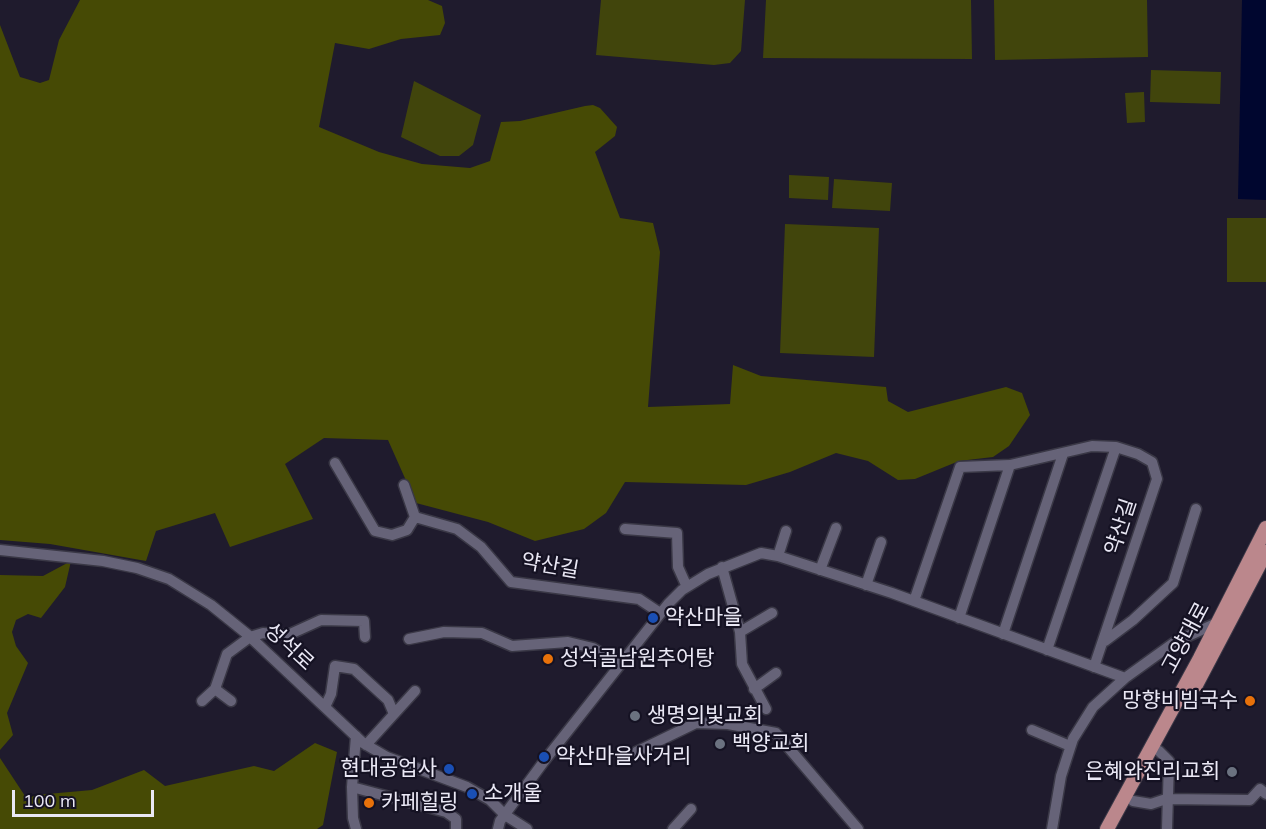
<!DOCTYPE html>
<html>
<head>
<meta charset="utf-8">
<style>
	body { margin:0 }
	#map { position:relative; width:1266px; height:829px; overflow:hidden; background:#1f1b2d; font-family:Mulish,sans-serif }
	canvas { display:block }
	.scale { position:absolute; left:12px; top:790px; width:142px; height:27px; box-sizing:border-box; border:3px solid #eae8f5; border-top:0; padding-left:8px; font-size:18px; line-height:21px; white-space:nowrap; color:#eae8f5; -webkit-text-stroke:4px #151223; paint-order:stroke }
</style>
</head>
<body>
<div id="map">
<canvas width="1266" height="829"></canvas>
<div class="scale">100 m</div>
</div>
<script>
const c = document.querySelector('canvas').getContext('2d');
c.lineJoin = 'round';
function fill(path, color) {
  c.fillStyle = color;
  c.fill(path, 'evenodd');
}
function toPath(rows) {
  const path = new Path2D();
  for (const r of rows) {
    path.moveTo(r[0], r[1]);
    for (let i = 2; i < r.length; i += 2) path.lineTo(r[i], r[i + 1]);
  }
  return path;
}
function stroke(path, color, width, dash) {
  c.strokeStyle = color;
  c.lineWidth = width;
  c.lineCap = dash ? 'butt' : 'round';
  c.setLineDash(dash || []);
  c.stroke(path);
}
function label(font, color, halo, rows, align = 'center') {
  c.font = font + ' Mulish,"Noto Sans KR",sans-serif';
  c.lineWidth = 4.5;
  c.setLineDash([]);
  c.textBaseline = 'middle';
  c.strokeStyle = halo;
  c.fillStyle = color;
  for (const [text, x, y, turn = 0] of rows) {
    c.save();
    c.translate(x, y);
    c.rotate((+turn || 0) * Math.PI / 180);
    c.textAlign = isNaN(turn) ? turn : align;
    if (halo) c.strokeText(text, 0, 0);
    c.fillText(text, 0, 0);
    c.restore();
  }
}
const green = toPath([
	[601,0,745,0,741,51,730,63,714,65,596,55],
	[766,0,971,0,972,59,763,58],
	[994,0,1147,0,1148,57,995,60],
	[1151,70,1221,72,1220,104,1150,102],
	[414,81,481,115,473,145,459,156,440,156,401,137],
	[1144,92,1145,122,1127,123,1125,93],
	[789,175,829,177,828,200,789,198],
	[834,179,892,183,890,211,832,208],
	[1227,218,1266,218,1266,282,1227,282],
	[785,224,879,228,874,357,780,353]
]);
const forest = toPath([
	[80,0,428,0,442,6,445,23,440,35,401,39,369,49,335,43,319,127,379,152,422,164,470,168,490,161,501,122,520,121,585,106,593,105,600,108,617,127,615,136,595,152,620,218,653,223,660,252,648,407,730,404,733,365,761,376,886,387,888,401,908,412,1006,387,1022,393,1030,415,1009,446,993,457,959,461,915,479,898,480,868,461,836,453,790,472,746,485,625,482,606,513,584,529,535,541,488,522,416,503,388,440,324,438,285,464,313,519,230,547,215,513,156,531,146,561,50,544,0,540,0,25,20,77,40,83,49,80,59,40],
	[71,561,65,587,41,618,28,614,16,620,12,632,16,646,28,663,7,713,13,735,0,750,0,575,43,576],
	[315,743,337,752,323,825,317,829,0,829,0,758,25,796,92,790,144,770,165,786,254,766,274,771]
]);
const water = toPath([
	[1242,0,1266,0,1266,200,1238,199]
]);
const minor = toPath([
	[335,463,375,531,392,535,407,530,415,517,404,485],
	[415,517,457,529,481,547,511,582,639,599,660,613],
	[625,529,677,533,678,567,687,587],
	[0,550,103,561,137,568,169,579,211,605,247,634,363,743,387,757,467,787,490,800,505,815,527,829],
	[778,556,786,531],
	[722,567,740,632,742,664,766,709],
	[820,570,836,528],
	[866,585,881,542],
	[914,601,960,467,1010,465,1092,446,1116,447,1138,454,1152,462,1157,479,1094,667],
	[959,618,1010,465],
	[740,632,772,613],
	[1003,634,1063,454],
	[409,639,444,632,482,633,512,646,568,642,593,648,619,664],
	[1105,641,1133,620,1173,583,1196,509],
	[1047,650,1116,447],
	[1125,678,1175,642,1219,622],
	[215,689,231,701],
	[754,689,776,673],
	[202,701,215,689,227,654,250,637,263,633,288,635,321,620,364,621,365,637],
	[325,707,331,694,335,666,354,669,388,700,394,714],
	[1032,730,1070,746],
	[366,745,415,691],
	[1159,751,1169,761,1167,829],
	[636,752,696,723,728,724,776,733,858,829],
	[352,787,446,812,456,819,456,829],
	[1133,801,1151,804,1166,799,1250,800,1260,789,1266,794],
	[356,829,353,818,352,787,356,736],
	[498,829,500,821,545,760,668,604,682,590,708,574,761,553,778,556,892,593,1125,678,1093,707,1073,739,1061,776,1052,829],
	[673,829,691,809]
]);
const major = toPath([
	[1196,685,1266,552],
	[1107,829,1200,658,1266,528]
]);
const markers = [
	[653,618,6,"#1a4fb4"],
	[548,659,6,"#e8710a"],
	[1250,701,6,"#e8710a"],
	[635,716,6,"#6b7280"],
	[720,744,6,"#6b7280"],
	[544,757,6,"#1a4fb4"],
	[449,769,6,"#1a4fb4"],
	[1232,772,6,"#6b7280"],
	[472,794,6,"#1a4fb4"],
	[369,803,6,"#e8710a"]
];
const streetNames = [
	["약산길",1121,527,-72],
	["약산길",550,566,10],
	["고양대로",1186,638,-62],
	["성석로",289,647,43]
];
const poiNames = [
	["약산마을",665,618],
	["성석골남원추어탕",560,659],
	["망향비빔국수",1238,701,"right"],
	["생명의빛교회",647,716],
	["백양교회",732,744],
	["약산마을사거리",556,757],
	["현대공업사",437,769,"right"],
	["은혜와진리교회",1220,772,"right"],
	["소개울",484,794],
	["카페힐링",381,803]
];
fill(green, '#41450c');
fill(forest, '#464a05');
fill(water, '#00062f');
stroke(minor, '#3a3846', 13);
stroke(major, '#3a3846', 16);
stroke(minor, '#666378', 10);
stroke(major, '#bb878c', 14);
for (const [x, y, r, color] of markers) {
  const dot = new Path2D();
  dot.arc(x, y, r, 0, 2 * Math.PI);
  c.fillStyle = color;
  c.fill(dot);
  stroke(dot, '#151223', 2);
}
label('21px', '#eae8f5', '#151223', streetNames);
label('21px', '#eae8f5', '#151223', poiNames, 'left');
</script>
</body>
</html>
